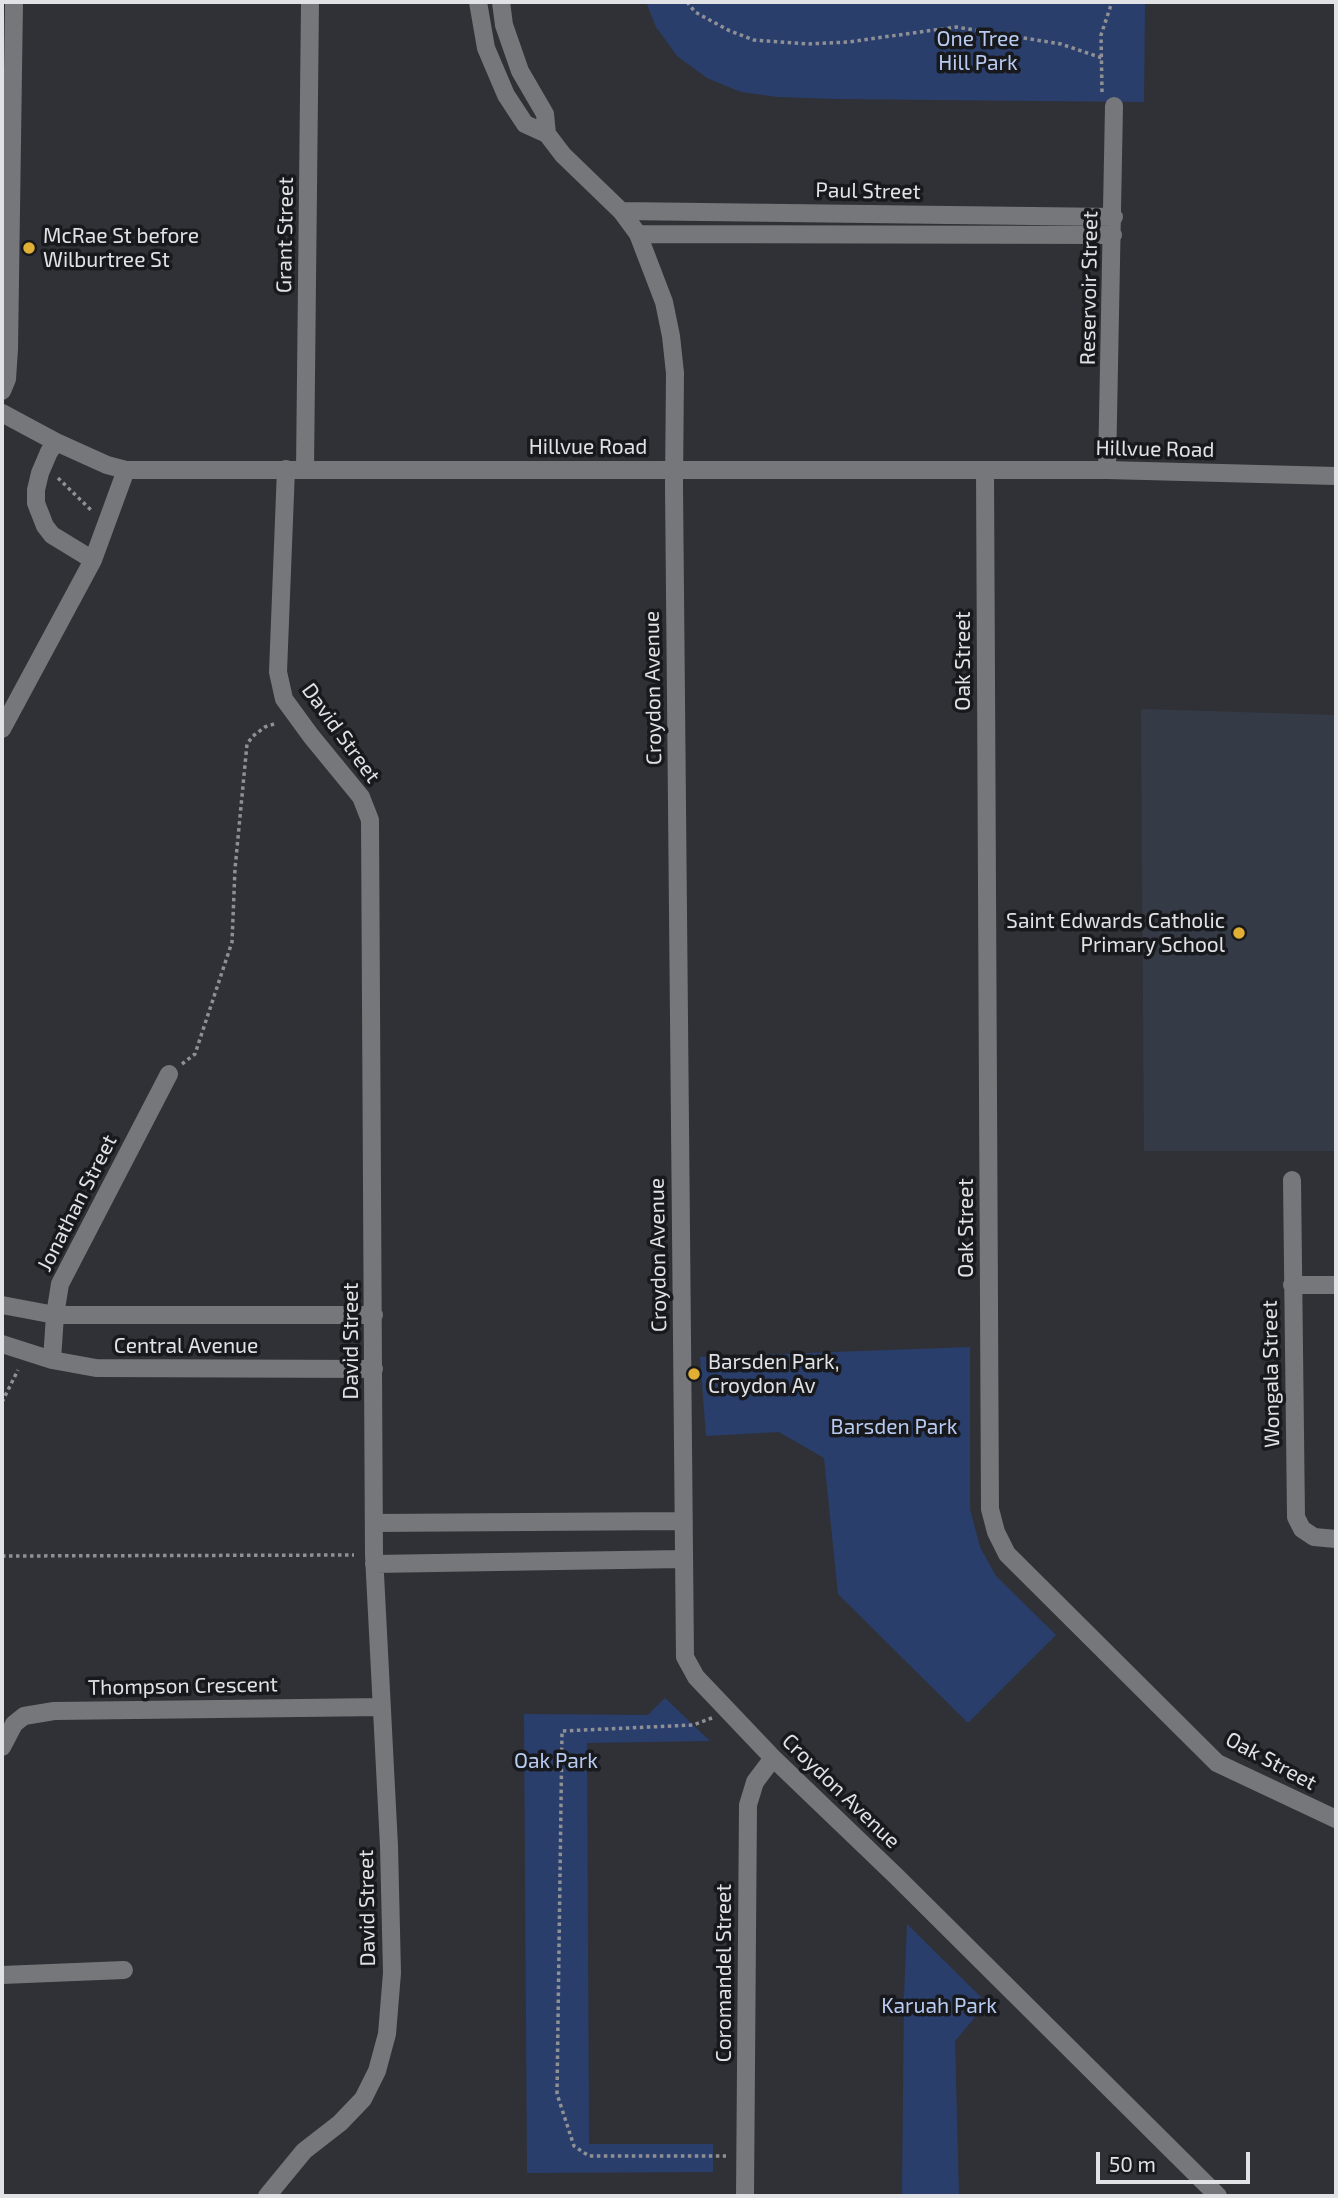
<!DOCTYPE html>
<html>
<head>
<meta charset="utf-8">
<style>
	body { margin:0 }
	#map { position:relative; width:1338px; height:2198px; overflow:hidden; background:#2f3137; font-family:"Exo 2",sans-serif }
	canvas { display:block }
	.frame { position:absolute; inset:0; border:4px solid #e0e2e5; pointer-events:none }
	.scale { position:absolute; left:1096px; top:2152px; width:154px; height:32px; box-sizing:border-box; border:4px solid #e0e2e5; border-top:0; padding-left:9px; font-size:21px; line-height:24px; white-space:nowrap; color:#e0e2e5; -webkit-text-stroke:5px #18191c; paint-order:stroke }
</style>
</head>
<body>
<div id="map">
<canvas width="1338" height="2198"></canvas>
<div class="frame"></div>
<div class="scale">50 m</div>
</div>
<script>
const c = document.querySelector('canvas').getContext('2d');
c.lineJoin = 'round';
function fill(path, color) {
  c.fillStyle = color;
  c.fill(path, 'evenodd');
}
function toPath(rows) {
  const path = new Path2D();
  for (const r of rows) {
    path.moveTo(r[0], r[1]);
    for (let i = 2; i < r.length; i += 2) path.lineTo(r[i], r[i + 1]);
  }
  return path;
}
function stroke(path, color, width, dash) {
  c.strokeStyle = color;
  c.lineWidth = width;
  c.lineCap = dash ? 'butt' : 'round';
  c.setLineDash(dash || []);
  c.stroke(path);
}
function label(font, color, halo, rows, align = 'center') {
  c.font = font + ' "Exo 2",sans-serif';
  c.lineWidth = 7;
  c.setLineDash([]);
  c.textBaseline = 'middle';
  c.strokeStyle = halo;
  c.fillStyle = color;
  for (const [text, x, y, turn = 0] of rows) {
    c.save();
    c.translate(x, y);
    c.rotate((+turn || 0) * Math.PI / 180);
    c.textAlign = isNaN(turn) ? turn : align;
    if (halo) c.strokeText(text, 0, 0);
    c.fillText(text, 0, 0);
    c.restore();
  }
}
const built = toPath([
	[1141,709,1336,715,1336,1151,1144,1151]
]);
const green = toPath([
	[646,2,1145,2,1144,102,837,99,778,97,741,92,707,78,677,56,656,27],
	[970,1347,970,1509,980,1547,996,1576,1056,1635,968,1723,838,1594,824,1458,779,1432,706,1436,700,1357],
	[665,1698,710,1741,587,1743,589,2144,713,2144,713,2172,527,2173,524,1714,648,1715],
	[907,1924,987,2003,955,2041,959,2196,902,2196,904,1997]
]);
const path = toPath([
	[687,2,695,12,728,30,754,40,807,44,848,42,956,27,1061,44,1102,58],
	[1102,92,1101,35,1112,2],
	[58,478,92,511],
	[182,1064,195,1054,232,942,235,869,247,744,253,736,265,727,277,723],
	[2,1402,18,1370],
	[2,1556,354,1555],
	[712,1718,693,1725,562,1731,557,2094,574,2146,589,2156,726,2156]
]);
const minor = toPath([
	[478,2,486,48,506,95,525,124,547,134,563,155,621,211,638,234,664,302,671,336,675,373,674,486,685,1657,696,1677,773,1758,896,1876,1218,2196],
	[501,2,504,25,520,71,545,114,547,134],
	[621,211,1114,217],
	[638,234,1113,235],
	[2,391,7,379,9,349,14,2],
	[2,413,56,442,107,465,126,470,1107,470,1336,476],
	[56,442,49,452,40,473,36,490,36,503,45,526,52,535,93,560],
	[305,470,310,2],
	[1107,470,1114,106],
	[985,471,990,1509,996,1532,1007,1554,1217,1763,1336,1819],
	[2,729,93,560,126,470],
	[1292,1180,1296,1517,1302,1529,1314,1537,1336,1539],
	[1292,1285,1336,1285],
	[2,1305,55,1315,374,1315],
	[2,1344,52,1360,96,1368,374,1369],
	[52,1360,55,1315,60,1284,169,1074],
	[374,1523,683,1521],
	[374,1564,683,1559],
	[2,1747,14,1724,24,1716,54,1711,382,1707],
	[2,1975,124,1970],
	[267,2196,304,2151,340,2123,363,2099,377,2071,387,2034,392,1973,389,1846,374,1555,370,820,361,797,311,736,284,699,278,672,286,469],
	[745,2196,748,1805,755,1782,773,1758]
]);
const markers = [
	[29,248,7,"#e1af34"],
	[1239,933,7,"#e1af34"],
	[694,1374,7,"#e1af34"]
];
const parkNames = [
	["One Tree",978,39],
	["Hill Park",978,63],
	["Barsden Park",894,1427],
	["Oak Park",556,1761],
	["Karuah Park",939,2006]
];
const streetNames = [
	["Paul Street",868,191,1],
	["Grant Street",285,235,-89],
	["Reservoir Street",1089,288,-89],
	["Hillvue Road",588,447],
	["Hillvue Road",1155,449,1],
	["Oak Street",963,661,-90],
	["Croydon Avenue",653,688,-91],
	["David Street",341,733,54],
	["Jonathan Street",77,1203,-63],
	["Oak Street",966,1228,-90],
	["Croydon Avenue",658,1255,-91],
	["David Street",351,1341,-90],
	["Central Avenue",186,1346],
	["Wongala Street",1271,1374,-91],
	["Thompson Crescent",183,1686,-1],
	["Oak Street",1271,1761,28],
	["Croydon Avenue",841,1791,44],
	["David Street",367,1908,-91],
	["Coromandel Street",724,1973,-90]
];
const poiNames = [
	["McRae St before",43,236],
	["Wilburtree St",43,260],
	["Saint Edwards Catholic",1225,921,"right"],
	["Primary School",1225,945,"right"],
	["Barsden Park,",708,1362],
	["Croydon Av",708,1386]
];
fill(built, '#353b46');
fill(green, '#2a3e6c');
stroke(path, '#8e9095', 3.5, [3.5, 3.5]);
stroke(minor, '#76777a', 18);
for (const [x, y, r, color] of markers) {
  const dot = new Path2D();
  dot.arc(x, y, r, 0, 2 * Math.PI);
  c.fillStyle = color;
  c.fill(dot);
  stroke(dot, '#18191c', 2.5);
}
label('21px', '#b8cbf3', '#18191c', parkNames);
label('21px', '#e0e2e5', '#18191c', streetNames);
label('21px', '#e0e2e5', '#18191c', poiNames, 'left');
</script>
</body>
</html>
